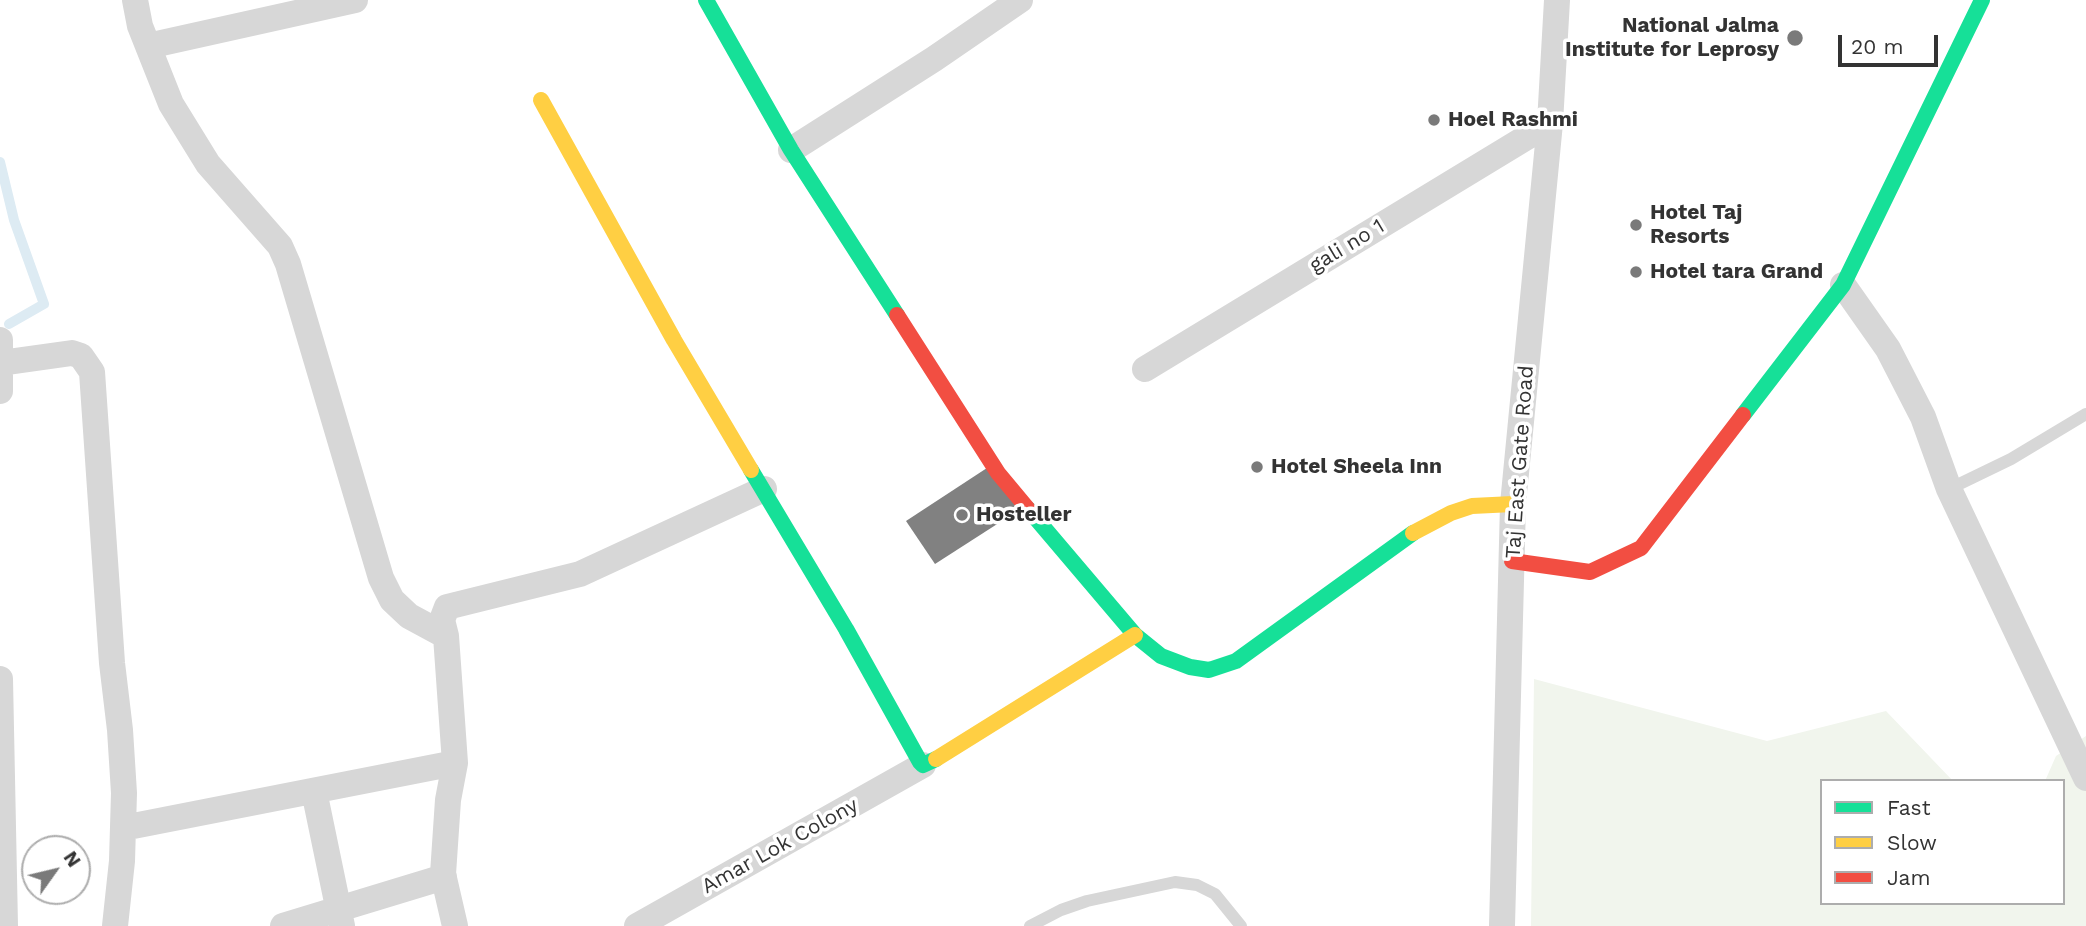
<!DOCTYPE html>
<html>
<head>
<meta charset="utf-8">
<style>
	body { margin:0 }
	#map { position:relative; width:2086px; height:926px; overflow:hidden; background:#fff; font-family:"Work Sans",sans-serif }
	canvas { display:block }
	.legend { position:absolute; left:1820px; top:779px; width:245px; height:126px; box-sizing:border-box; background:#fff; border:2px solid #adadad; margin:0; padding:9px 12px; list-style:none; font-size:21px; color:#333 }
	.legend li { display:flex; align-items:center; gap:14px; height:35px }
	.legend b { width:35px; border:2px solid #adadad }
	.north { position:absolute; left:21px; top:835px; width:70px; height:70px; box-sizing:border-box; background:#fff; border:2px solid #adadad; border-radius:50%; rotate:56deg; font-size:19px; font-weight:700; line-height:28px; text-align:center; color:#333 }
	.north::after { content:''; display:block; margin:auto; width:24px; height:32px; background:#7a7a7a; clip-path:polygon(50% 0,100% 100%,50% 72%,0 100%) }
	.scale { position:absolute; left:1838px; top:35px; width:100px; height:32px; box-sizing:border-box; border:4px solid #333; border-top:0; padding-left:9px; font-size:21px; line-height:24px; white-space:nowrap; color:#333; -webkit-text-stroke:5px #fff; paint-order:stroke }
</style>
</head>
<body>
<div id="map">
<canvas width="2086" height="926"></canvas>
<ul class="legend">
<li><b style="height:9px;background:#16e098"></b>Fast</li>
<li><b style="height:9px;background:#ffcf43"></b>Slow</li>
<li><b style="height:9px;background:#f24e42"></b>Jam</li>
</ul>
<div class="north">N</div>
<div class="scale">20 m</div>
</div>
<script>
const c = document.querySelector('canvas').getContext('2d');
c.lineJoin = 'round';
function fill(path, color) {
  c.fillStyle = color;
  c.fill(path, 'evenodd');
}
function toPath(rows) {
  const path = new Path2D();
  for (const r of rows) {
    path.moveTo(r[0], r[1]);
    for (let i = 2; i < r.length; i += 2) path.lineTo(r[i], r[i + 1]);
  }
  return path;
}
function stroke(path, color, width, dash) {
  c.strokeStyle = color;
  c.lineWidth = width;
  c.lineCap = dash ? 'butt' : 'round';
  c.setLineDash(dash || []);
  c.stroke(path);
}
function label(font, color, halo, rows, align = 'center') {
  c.font = font + ' "Work Sans",sans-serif';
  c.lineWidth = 7;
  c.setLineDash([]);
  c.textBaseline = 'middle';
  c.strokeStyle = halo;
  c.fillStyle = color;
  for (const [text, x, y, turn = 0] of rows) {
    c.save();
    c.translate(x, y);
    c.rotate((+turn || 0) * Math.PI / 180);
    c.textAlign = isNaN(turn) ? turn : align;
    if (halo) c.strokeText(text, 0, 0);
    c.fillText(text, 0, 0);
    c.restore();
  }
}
const green = toPath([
	[1534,679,1767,741,1886,711,1953,781,1822,781,1822,903,2063,903,2063,781,2045,781,2056,756,2086,736,2086,926,1531,926]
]);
const stream = toPath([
	[0,162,14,220,44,304,9,324]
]);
const building = toPath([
	[990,466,1019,510,935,564,906,521]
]);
const lane = toPath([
	[1949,489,2011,459,2086,414],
	[1030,926,1061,910,1087,901,1175,882,1197,885,1215,894,1241,926]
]);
const street = toPath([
	[135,0,140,26,171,104,208,164,280,246,288,264,381,578,392,600,409,616,446,636],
	[148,46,355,0],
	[791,150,934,59,1020,0],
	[1843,285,1888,349,1923,417,1949,489,2086,778],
	[0,340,0,391],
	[1,363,72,353,81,356,92,372,112,663,120,730,124,793,122,861,115,926],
	[1145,369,1550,123],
	[0,679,5,926],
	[314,791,342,926],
	[123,828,455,763],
	[283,926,444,877],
	[455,926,443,874,448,800,455,763,446,636,442,620,447,607,580,574,764,489],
	[637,926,923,765],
	[1502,926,1513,504,1550,123,1557,0]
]);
const fast = toPath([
	[706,0,791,150,897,315],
	[1743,415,1843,285,1982,0],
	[751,470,846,629,920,762,923,765,936,759],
	[1028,509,1135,635,1161,656,1190,667,1209,670,1236,661,1413,533]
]);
const slow = toPath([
	[541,100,674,340,751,470],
	[1413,533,1451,513,1472,506,1513,504],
	[936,759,1135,635]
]);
const jam = toPath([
	[897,315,998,473,1028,509],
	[1512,561,1590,572,1641,548,1743,415]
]);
const markers = [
	[1795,38,9,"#7a7a7a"],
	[1434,120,7,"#7a7a7a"],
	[1636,225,7,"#7a7a7a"],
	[1636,272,7,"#7a7a7a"],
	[1257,467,7,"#7a7a7a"],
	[962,515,7,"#7a7a7a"]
];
const poiNames = [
	["National Jalma",1779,26,"right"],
	["Institute for Leprosy",1779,50,"right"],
	["Hoel Rashmi",1448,120],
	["Hotel Taj",1650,213],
	["Resorts",1650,237],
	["Hotel tara Grand",1650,272],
	["Hotel Sheela Inn",1271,467],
	["Hosteller",976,515]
];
const streetNames = [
	["gali no 1",1347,246,-31],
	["Taj East Gate Road",1520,462,-86],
	["Amar Lok Colony",780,846,-29]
];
fill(green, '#f1f5ed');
stroke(stream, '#ddebf3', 10);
fill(building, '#818181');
stroke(lane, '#d7d7d7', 12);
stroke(street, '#d7d7d7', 26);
stroke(fast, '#16e098', 16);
stroke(slow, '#ffcf43', 16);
stroke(jam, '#f24e42', 16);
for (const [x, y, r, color] of markers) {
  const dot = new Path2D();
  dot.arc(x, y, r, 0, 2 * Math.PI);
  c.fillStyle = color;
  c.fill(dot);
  stroke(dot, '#fff', 2.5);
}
label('bold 21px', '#333', '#fff', poiNames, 'left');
label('21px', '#333', '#fff', streetNames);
</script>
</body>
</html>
